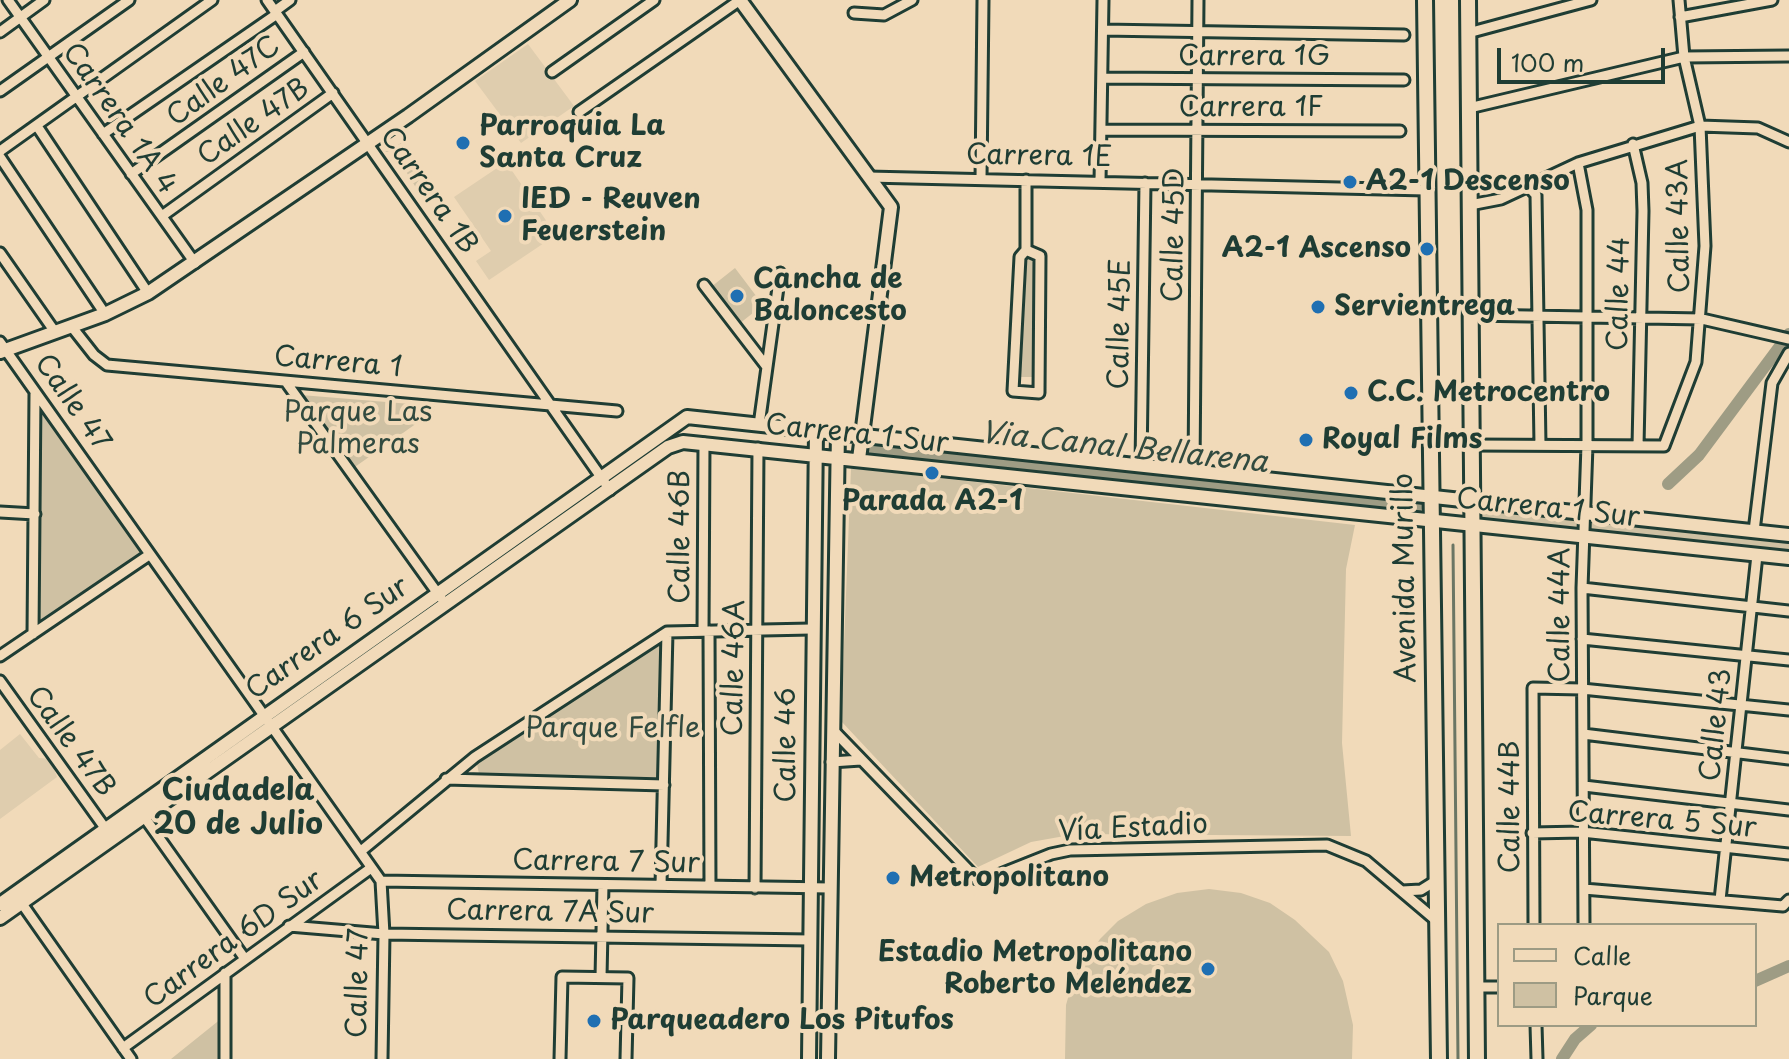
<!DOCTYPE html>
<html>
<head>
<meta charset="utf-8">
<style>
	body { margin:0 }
	#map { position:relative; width:1789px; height:1059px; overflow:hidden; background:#f1dab9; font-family:"Playpen Sans",sans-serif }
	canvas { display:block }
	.legend { position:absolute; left:1497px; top:923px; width:260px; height:104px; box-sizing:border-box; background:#f1dab9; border:2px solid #9d9b84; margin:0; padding:10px 14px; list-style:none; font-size:24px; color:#1f3d34 }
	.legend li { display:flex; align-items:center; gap:16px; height:40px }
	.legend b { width:40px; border:2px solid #9d9b84 }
	.scale { position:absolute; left:1497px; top:48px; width:168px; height:36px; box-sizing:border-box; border:4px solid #1f3d34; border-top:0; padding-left:10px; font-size:24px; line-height:28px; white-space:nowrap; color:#1f3d34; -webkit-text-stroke:6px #f1dab9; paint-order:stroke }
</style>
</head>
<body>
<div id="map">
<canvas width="1789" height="1059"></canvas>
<ul class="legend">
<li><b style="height:10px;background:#f1dab9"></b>Calle</li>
<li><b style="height:22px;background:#cfc1a3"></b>Parque</li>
</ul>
<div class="scale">100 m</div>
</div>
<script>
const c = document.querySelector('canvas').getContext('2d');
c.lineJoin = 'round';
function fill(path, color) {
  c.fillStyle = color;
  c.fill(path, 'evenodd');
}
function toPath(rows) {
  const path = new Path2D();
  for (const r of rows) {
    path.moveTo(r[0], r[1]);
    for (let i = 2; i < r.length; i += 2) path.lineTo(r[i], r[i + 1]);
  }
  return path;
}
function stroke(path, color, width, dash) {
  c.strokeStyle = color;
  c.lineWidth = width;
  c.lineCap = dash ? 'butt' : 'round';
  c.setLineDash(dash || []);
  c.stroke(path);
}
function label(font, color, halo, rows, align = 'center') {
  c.font = font + ' "Playpen Sans",sans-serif';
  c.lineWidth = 8;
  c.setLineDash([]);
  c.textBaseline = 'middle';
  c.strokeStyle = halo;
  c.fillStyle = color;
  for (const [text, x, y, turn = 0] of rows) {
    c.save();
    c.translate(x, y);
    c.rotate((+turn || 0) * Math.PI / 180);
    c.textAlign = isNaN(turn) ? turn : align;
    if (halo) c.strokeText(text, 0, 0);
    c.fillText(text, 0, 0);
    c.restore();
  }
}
const built = toPath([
	[528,44,574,106,521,143,475,81],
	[506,162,556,235,489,280,476,261,491,251,454,197],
	[20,734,39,758,51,759,57,777,0,819,0,750]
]);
const green = toPath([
	[403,142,430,182,418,191,394,152,385,152],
	[1024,258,1035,258,1034,377,1019,377],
	[735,268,763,305,739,324,711,287],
	[36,395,145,554,33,632],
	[301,395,435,406,434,411,352,469],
	[851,468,1355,525,1346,569,1342,743,1351,836,1076,834,1031,842,978,867,841,721],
	[1480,507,1789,541,1789,553,1480,520],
	[665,634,663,782,480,779,476,759],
	[1209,889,1241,893,1270,903,1295,920,1329,952,1343,981,1353,1025,1352,1059,1065,1059,1066,1005,1073,980,1100,939,1118,921,1146,904,1177,893],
	[227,1014,227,1059,171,1059]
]);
const stream = toPath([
	[1453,545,1458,1059]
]);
const canal = toPath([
	[873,449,1417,506],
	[1668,484,1699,455,1789,334],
	[1755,981,1789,966],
	[1562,1059,1575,1039,1591,1025]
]);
const street = toPath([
	[8,0,195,263],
	[267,0,610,490],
	[275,11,290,0],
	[854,13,884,15,912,0],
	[1680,17,1772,0],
	[1103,30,1404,35],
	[0,32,44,0],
	[1468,33,1591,0],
	[552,72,654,0],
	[1103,78,1404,80],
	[0,91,129,0],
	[1469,108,1684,57,1789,56],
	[579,112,740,0],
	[37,126,148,293],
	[1102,130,1400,131],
	[103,134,277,14],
	[1633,144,1642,183,1643,211,1638,446],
	[0,151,212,0],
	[0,157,105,314],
	[1578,163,1587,210,1587,445,1582,588,1584,925],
	[131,174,304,52],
	[868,177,1426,190],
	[981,179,983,0],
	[1100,182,1103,0],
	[1526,184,1536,195,1540,445],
	[1470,205,1501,199,1578,163,1700,126,1758,128,1789,142],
	[162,216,333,93],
	[1026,250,1040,256,1039,393,1013,391,1020,257,1026,250],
	[1026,250,1026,180],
	[0,253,55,332],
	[704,285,767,367],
	[1471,315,1702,319,1789,339],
	[72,327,94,355,107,365,617,411],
	[0,342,381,881,384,934,382,1059],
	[286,382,441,598],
	[759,425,780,273],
	[1470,445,1664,446,1696,362,1705,246,1700,126,1684,57,1679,0],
	[1141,465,1145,183],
	[1194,470,1198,0],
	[0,512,35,514],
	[1754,531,1772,383,1789,353],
	[1582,588,1789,611],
	[703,631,704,443],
	[709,631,710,886],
	[33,634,35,394],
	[1582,639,1789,660],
	[0,656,149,555],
	[0,681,105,828],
	[833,730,977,879,983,881,1051,854,1070,850,1327,845,1366,861,1438,922],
	[1583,734,1789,759],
	[831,762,861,760],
	[446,779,664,785],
	[1584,786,1789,810],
	[140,811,245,959],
	[1532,833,1582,832,1789,854],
	[361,851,475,757,667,632,811,629],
	[381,881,830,888],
	[661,885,667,632],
	[755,888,758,448],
	[1584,889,1783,906,1789,900],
	[1402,891,1421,890,1437,880],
	[18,898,131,1059],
	[1720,900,1757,555],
	[1534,925,1533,688,1582,689,1789,710],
	[289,926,384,934,810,940],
	[225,973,225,1059],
	[601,977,603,885],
	[1476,987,1499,987],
	[1536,1025,1537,1059],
	[123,1048,371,868],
	[560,1059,562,977,628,978,626,1059]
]);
const secondary = toPath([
	[740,0,891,207,859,459],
	[0,352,105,314,148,293,408,116,570,0],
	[0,904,687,417,1789,535],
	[0,918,668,447,683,442,1789,558],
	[809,1059,816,431],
	[828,1059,838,432]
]);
const primary = toPath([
	[1425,0,1439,1059],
	[1468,0,1477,1059]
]);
const markers = [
	[463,143,8,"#1f6fb2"],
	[1350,182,8,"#1f6fb2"],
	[505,216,8,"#1f6fb2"],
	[1427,249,8,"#1f6fb2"],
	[737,296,8,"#1f6fb2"],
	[1318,307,8,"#1f6fb2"],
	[1351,393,8,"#1f6fb2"],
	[1306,440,8,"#1f6fb2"],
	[932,473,8,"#1f6fb2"],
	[893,878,8,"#1f6fb2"],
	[1208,969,8,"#1f6fb2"],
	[594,1021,8,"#1f6fb2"]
];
const streetNames = [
	["Carrera 1G",1254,57],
	["Calle 47C",224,82,-36],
	["Carrera 1F",1251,108],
	["Carrera 1A 4",119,119,55],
	["Calle 47B",254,123,-35],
	["Carrera 1E",1039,157,1],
	["Carrera 1B",428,191,55],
	["Calle 43A",1680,226,-91],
	["Calle 45D",1175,235,-89],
	["Calle 44",1620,294,-89],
	["Calle 45E",1121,324,-89],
	["Carrera 1",338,363,5],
	["Calle 47",72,403,55],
	["Carrera 1 Sur",857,435,6],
	["Carrera 1 Sur",1548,509,6],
	["Calle 46B",681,537,-90],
	["Avenida Murillo",1406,578,-91],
	["Calle 44A",1561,615,-90],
	["Carrera 6 Sur",328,639,-35],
	["Calle 46A",735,668,-89],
	["Calle 43",1717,725,-84],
	["Calle 47B",70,742,54],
	["Calle 46",787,745,-90],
	["Calle 44B",1511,807,-90],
	["Carrera 5 Sur",1662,821,5],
	["Vía Estadio",1133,829,-3],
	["Carrera 7 Sur",606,863,1],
	["Carrera 7A Sur",550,913,1],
	["Carrera 6D Sur",234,940,-36],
	["Calle 47",359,983,-89]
];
const poiNames = [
	["Parroquia La",479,127],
	["Santa Cruz",479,159],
	["A2-1 Descenso",1366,182],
	["IED - Reuven",521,200],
	["Feuerstein",521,232],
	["A2-1 Ascenso",1411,249,"right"],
	["Cancha de",753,280],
	["Baloncesto",753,312],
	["Servientrega",1334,307],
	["C.C. Metrocentro",1367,393],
	["Royal Films",1322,440],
	["Parada A2-1",932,502,"center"],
	["Metropolitano",909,878],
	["Estadio Metropolitano",1192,953,"right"],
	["Roberto Meléndez",1192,985,"right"],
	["Parqueadero Los Pitufos",610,1021]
];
const parkNames = [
	["Parque Las",358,413],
	["Palmeras",358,445],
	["Parque Felfle",613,729]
];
const waterNames = [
	["Via Canal Bellarena",1124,449,6]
];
const neighbourhoodNames = [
	["Ciudadela",238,792],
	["20 de Julio",238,826]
];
fill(built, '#dfcdae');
fill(green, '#cfc1a3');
stroke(stream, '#6b7664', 3);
stroke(canal, '#9e9c84', 12);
stroke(street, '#1f3d34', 15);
stroke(secondary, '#1f3d34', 18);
stroke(primary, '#1f3d34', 20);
stroke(street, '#f1dab9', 9);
stroke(secondary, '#f1dab9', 12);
stroke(primary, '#f1dab9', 14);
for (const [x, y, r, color] of markers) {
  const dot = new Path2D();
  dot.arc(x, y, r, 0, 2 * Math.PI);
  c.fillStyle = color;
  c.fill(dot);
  stroke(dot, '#f1dab9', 3);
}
label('28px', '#1f3d34', '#f1dab9', streetNames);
label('bold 28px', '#1f3d34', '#f1dab9', poiNames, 'left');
label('28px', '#314a3f', '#f1dab9', parkNames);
label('italic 30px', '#324b40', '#f1dab9', waterNames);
label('bold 30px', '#1f3d34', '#f1dab9', neighbourhoodNames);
</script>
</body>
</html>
